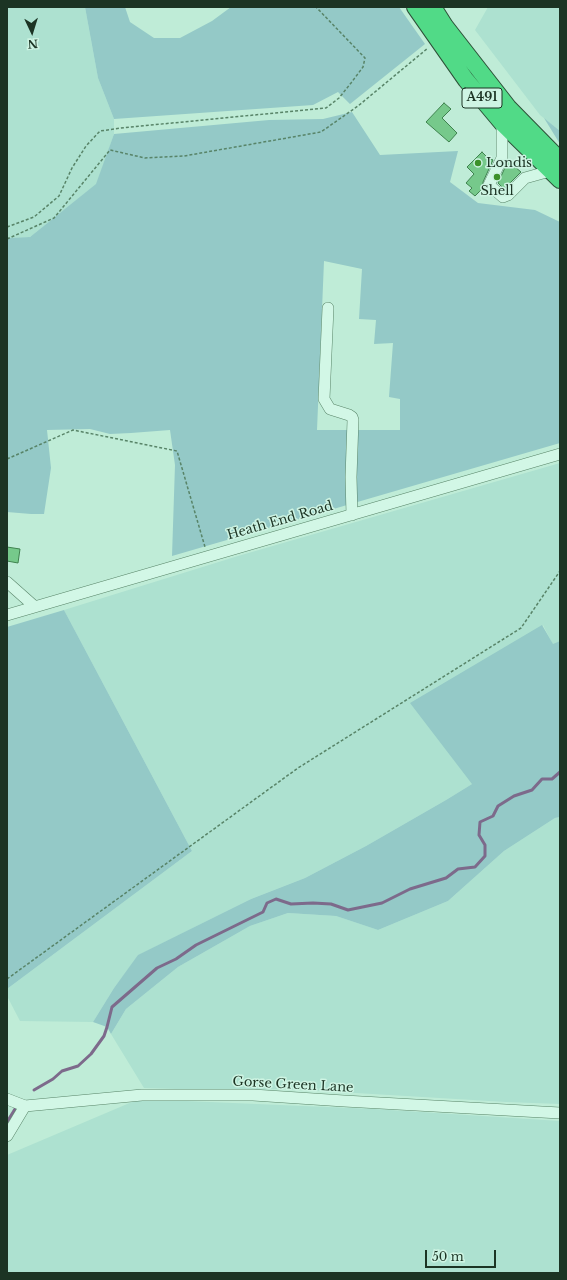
<!DOCTYPE html>
<html>
<head>
<meta charset="utf-8">
<style>
	body { margin:0 }
	#map { position:relative; width:567px; height:1280px; overflow:hidden; background:#bfecd7; font-family:"Libre Baskerville",serif }
	canvas { display:block }
	.frame { position:absolute; inset:0; border:8px solid #1c3424; pointer-events:none }
	.north { position:absolute; left:12px; top:12px; width:40px; height:40px; -webkit-text-stroke:3px #cef4e3; paint-order:stroke; rotate:176deg; font-size:11px; font-weight:700; line-height:16px; text-align:center; color:#1c3424 }
	.north::after { content:''; display:block; margin:auto; width:14px; height:18px; background:#1c3424; clip-path:polygon(50% 0,100% 100%,50% 72%,0 100%) }
	.scale { position:absolute; left:425px; top:1250px; width:71px; height:18px; box-sizing:border-box; border:2px solid #1c3424; border-top:0; padding-left:5px; font-size:12px; line-height:14px; white-space:nowrap; color:#1c3424; -webkit-text-stroke:3px #cef4e3; paint-order:stroke }
</style>
</head>
<body>
<div id="map">
<canvas width="567" height="1280"></canvas>
<div class="frame"></div>
<div class="north">N</div>
<div class="scale">50 m</div>
</div>
<script>
const c = document.querySelector('canvas').getContext('2d');
c.lineJoin = 'round';
function fill(path, color) {
  c.fillStyle = color;
  c.fill(path, 'evenodd');
}
function toPath(rows) {
  const path = new Path2D();
  for (const r of rows) {
    path.moveTo(r[0], r[1]);
    for (let i = 2; i < r.length; i += 2) path.lineTo(r[i], r[i + 1]);
  }
  return path;
}
function stroke(path, color, width, dash) {
  c.strokeStyle = color;
  c.lineWidth = width;
  c.lineCap = dash ? 'butt' : 'round';
  c.setLineDash(dash || []);
  c.stroke(path);
}
function label(font, color, halo, rows, align = 'center') {
  c.font = font + ' "Libre Baskerville",serif';
  c.lineWidth = 3;
  c.setLineDash([]);
  c.textBaseline = 'middle';
  c.strokeStyle = halo;
  c.fillStyle = color;
  for (const [text, x, y, turn = 0] of rows) {
    c.save();
    c.translate(x, y);
    c.rotate((+turn || 0) * Math.PI / 180);
    c.textAlign = isNaN(turn) ? turn : align;
    if (halo) c.strokeText(text, 0, 0);
    c.fillText(text, 0, 0);
    c.restore();
  }
}
const farmland = toPath([
	[7,7,85,7,98,78,114,119,114,134,97,184,30,237,7,238],
	[488,7,560,7,560,131,540,115,475,30],
	[560,463,560,641,553,645,543,625,472,784,446,800,366,846,305,878,251,899,139,955,114,988,93,1022,20,1021,7,996,7,989,192,851,64,610,238,556],
	[560,817,560,1104,506,1102,289,1089,208,1090,144,1088,111,1034,126,1009,178,967,250,926,288,913,336,916,378,930,448,901,504,851,555,818],
	[139,1099,374,1109,560,1121,560,1273,7,1273,7,1155]
]);
const green = toPath([
	[85,7,125,7,130,22,154,38,180,38,212,21,231,7,399,7,425,44,350,104,338,92,313,105,114,119,98,78],
	[352,112,380,155,458,151,450,182,478,203,535,210,560,222,560,443,172,556,175,465,170,430,131,433,110,434,90,429,47,430,51,468,44,514,31,514,7,512,7,238,30,237,96,184,114,134,269,120,323,119],
	[324,261,362,269,359,319,376,320,374,344,393,343,389,397,400,399,400,430,317,430],
	[544,118,560,131,560,144],
	[64,610,192,851,7,989,7,627],
	[542,625,553,644,560,641,560,817,555,818,504,851,448,901,378,930,336,916,288,913,250,926,178,967,126,1009,111,1034,107,1027,93,1022,114,988,138,955,251,899,305,878,366,846,446,800,472,784,410,703]
]);
const stream = toPath([
	[34,1090,53,1079,62,1071,78,1066,91,1054,104,1036,107,1027,112,1007,157,968,176,959,196,945,263,912,267,903,276,899,291,904,313,903,331,904,348,910,382,903,410,889,446,878,458,869,475,867,485,856,485,845,479,835,480,822,493,816,498,806,514,796,532,790,542,779,552,779,560,772],
	[7,1122,15,1109]
]);
const building = toPath([
	[444,103,451,109,442,118,457,133,449,142,426,122,444,103],
	[482,152,490,160,491,159,493,160,483,182,483,188,475,196,469,191,472,188,466,183,474,174,467,167,482,152],
	[508,161,521,172,504,189,498,183,508,161],
	[7,547,20,549,18,563,7,561,7,547]
]);
const path = toPath([
	[7,227,34,217,59,196,72,168,86,146,100,131,121,128,326,108,339,98,351,83,363,67,365,58,316,7],
	[7,239,54,218,110,150,145,158,184,156,321,132,358,106,428,48],
	[7,459,73,430,177,451,205,547],
	[7,979,298,768,521,628,560,571]
]);
const minor = toPath([
	[502,123,502,158,489,185,503,197,508,195,525,178,550,171],
	[328,308,324,399,330,409,349,415,352,417,353,420,351,477,352,515],
	[7,582,34,606],
	[7,615,560,454],
	[7,1099,25,1106,142,1095,253,1095,344,1101,560,1113],
	[7,1136,25,1106]
]);
const highway = toPath([
	[415,7,466,80,502,123,560,180],
	[433,7,445,26,508,107,560,160]
]);
const markers = [
	[478,163,4,"#3c912a"],
	[497,177,4,"#3c912a"]
];
const shields = [
	[482,98,40]
];
const shieldNames = [
	["A491",482,98]
];
const poiNames = [
	["Londis",486,163],
	["Shell",497,191,"center"]
];
const streetNames = [
	["Heath End Road",280,521,-16],
	["Gorse Green Lane",293,1085,3]
];
fill(farmland, '#ade1d0');
fill(green, '#94c9c7');
stroke(stream, '#7d6a8b', 3);
fill(building, '#76c98b');
stroke(building, '#3f824e', 1);
stroke(minor, '#588468', 12);
stroke(highway, '#2d5138', 18);
stroke(path, '#588468', 1.5, [3, 2]);
stroke(minor, '#d2f7e6', 11);
stroke(highway, '#51da87', 16);
for (const [x, y, r, color] of markers) {
  const dot = new Path2D();
  dot.arc(x, y, r, 0, 2 * Math.PI);
  c.fillStyle = color;
  c.fill(dot);
  stroke(dot, '#cef4e3', 1.5);
}
for (const [x, y, w] of shields) {
  const box = new Path2D();
  box.roundRect(x - w / 2, y - 10, w, 20, 3);
  c.fillStyle = '#cef4e3';
  c.fill(box);
  stroke(box, '#1c3424', 1);
}
label('bold 12px', '#1c3424', null, shieldNames);
label('13px', '#1c3424', '#cef4e3', poiNames, 'left');
label('13px', '#1c3424', '#cef4e3', streetNames);
</script>
</body>
</html>
